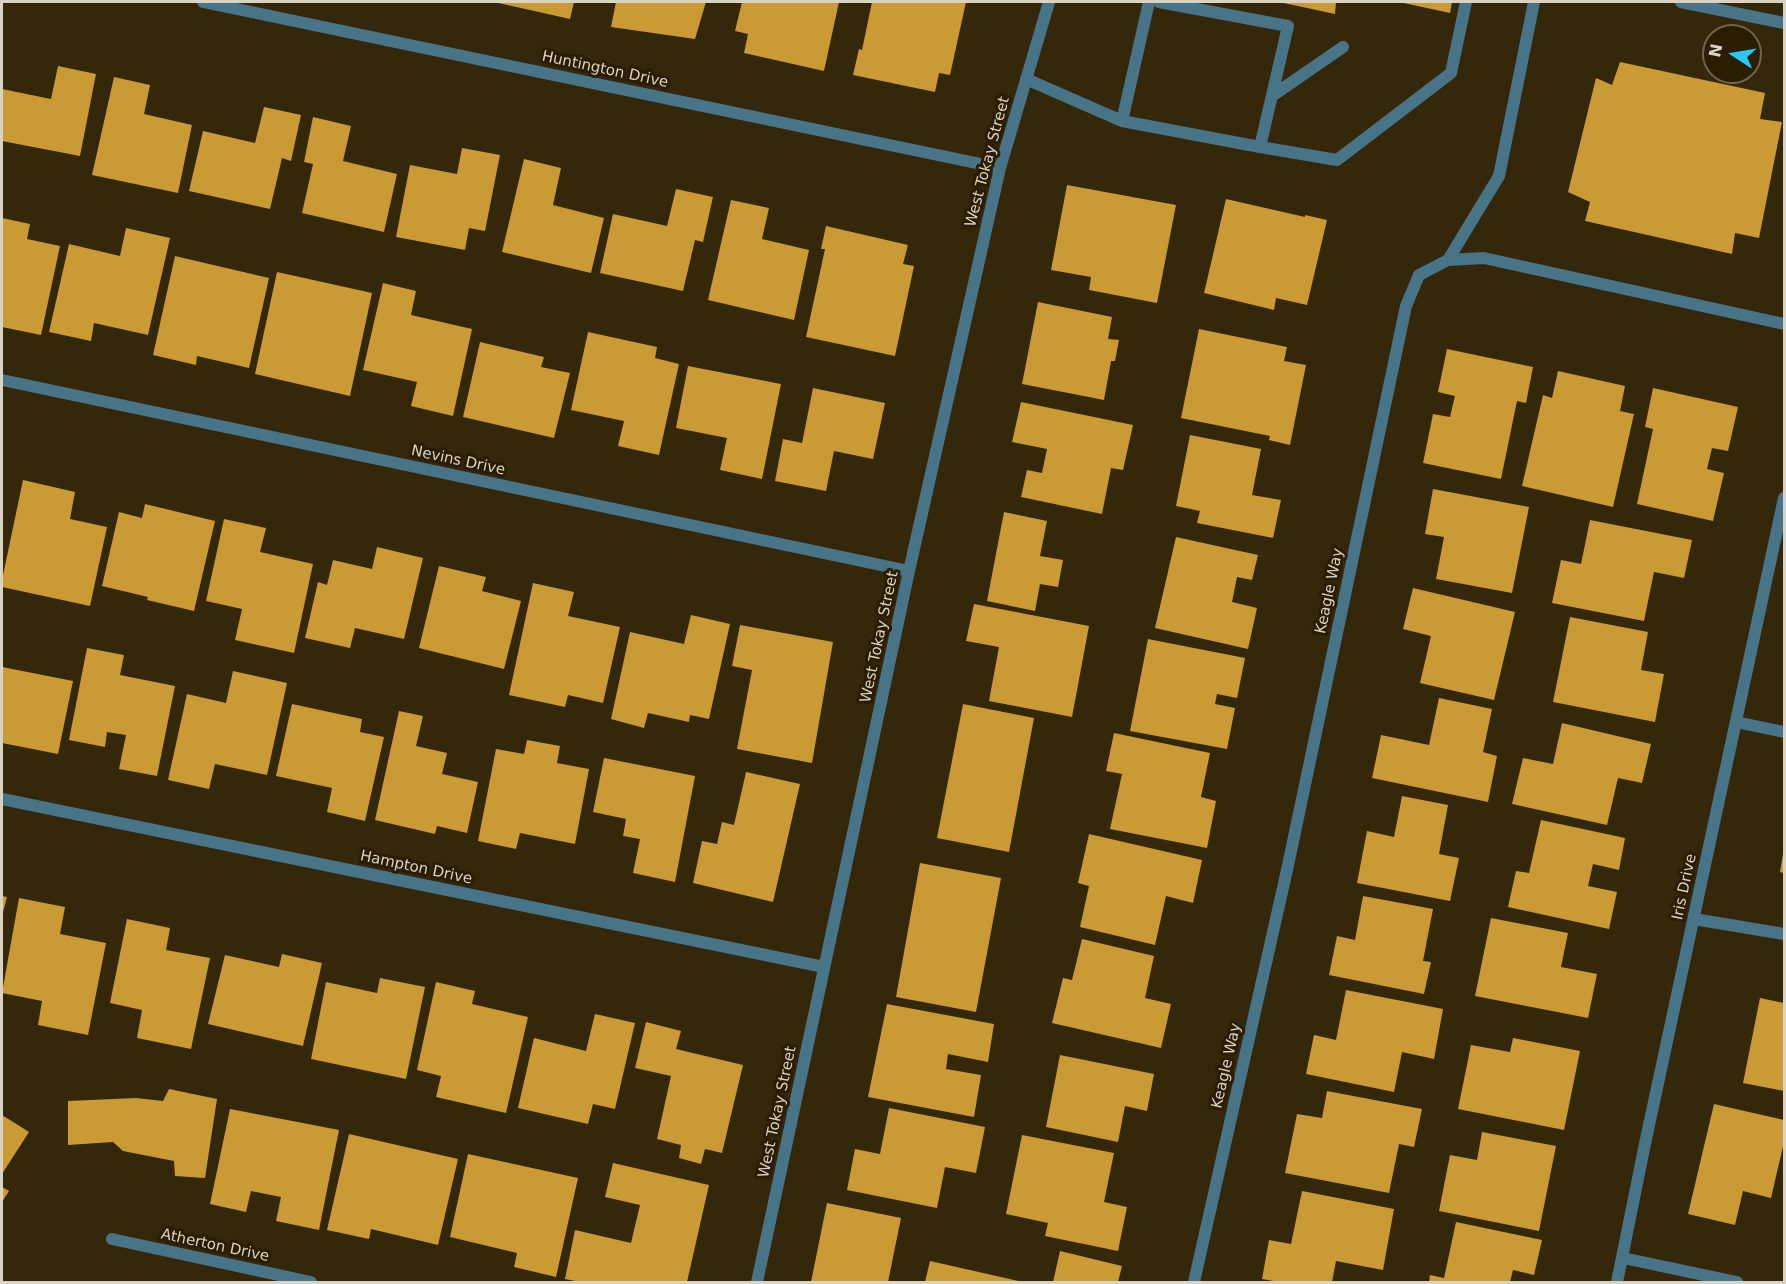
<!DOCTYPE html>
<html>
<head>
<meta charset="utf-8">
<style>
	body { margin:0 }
	#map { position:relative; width:1786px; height:1284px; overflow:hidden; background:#35270a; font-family:"DejaVu Sans",sans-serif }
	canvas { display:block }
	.frame { position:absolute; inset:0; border:3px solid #dad2c2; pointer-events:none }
	.north { position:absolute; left:1702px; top:24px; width:60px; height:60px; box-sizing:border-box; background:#2b1d02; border:2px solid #71654f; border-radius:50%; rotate:282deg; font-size:16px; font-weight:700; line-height:24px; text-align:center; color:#dad2c2 }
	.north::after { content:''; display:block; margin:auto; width:21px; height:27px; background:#28c8ff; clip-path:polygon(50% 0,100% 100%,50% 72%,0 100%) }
</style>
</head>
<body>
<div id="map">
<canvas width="1786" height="1284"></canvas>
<div class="frame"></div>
<div class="north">N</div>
</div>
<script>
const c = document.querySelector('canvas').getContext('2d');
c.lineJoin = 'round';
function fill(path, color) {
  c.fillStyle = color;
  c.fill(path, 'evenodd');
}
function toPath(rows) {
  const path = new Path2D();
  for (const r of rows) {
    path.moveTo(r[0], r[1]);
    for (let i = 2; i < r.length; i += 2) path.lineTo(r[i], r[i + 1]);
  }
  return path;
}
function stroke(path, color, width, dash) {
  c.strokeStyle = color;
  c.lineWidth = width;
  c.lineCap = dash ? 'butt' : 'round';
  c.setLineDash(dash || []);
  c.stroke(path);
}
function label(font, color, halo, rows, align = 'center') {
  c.font = font + ' "DejaVu Sans",sans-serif';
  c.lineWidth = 6;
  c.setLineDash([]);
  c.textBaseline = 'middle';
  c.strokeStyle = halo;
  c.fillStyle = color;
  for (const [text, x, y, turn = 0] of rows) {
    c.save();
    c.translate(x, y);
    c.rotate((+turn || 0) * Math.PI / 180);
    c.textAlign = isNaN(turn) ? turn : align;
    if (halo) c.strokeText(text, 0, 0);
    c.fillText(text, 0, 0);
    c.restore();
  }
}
const building = toPath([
	[494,2,574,2,570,19],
	[616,2,706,2,695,39,611,27],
	[742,2,839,2,824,71,744,53,748,34,735,31],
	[872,2,966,2,950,75,939,73,935,92,853,75,859,49,862,50],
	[1279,2,1336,2,1335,14],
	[1399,2,1452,2,1450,13],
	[1620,62,1765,93,1760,119,1782,122,1759,238,1735,233,1732,254,1585,221,1590,202,1568,192,1596,78,1612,85],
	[58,66,96,74,80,156,2,141,2,89,51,99],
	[114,77,150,85,144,114,192,125,178,193,92,175],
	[264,107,301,115,291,161,282,158,270,209,189,191,203,131,255,143],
	[313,117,351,126,343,161,397,174,384,232,302,213,313,164,304,162],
	[462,148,500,155,485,231,469,228,465,250,396,237,410,165,457,174],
	[524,159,561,168,553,205,604,218,591,273,502,252],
	[1067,185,1176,205,1157,303,1089,290,1091,277,1051,270],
	[676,189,713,197,703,242,695,240,683,291,600,273,613,214,667,226],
	[1226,199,1305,217,1305,215,1327,220,1307,305,1276,298,1274,310,1204,293],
	[731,200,769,208,762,239,809,250,794,320,708,300],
	[2,218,30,224,27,239,60,246,41,335,2,327],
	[826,226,908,245,903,264,914,266,895,356,806,337,825,249,821,249],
	[126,228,170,238,148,335,94,323,91,341,49,332,69,244,120,256],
	[175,256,269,278,249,368,197,356,196,365,153,355],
	[277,272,372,293,350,396,255,374],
	[383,283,416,291,411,315,472,329,453,416,411,406,417,382,363,370],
	[1038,302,1112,317,1108,339,1119,340,1115,361,1111,361,1104,400,1022,384],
	[1199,329,1287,347,1284,361,1306,365,1290,445,1269,440,1270,436,1181,418],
	[588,332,657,347,655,358,679,364,659,455,618,446,624,421,571,410],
	[480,342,544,357,541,367,570,373,554,438,463,417],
	[1447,349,1533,367,1526,403,1517,401,1501,479,1423,463,1433,414,1450,417,1455,396,1438,392],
	[688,366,781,384,762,479,720,470,727,438,676,428],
	[1558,371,1625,386,1620,411,1634,414,1613,507,1522,486,1543,395,1552,398],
	[813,388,885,403,873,459,834,451,826,491,775,481,783,439,802,443],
	[1653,388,1738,407,1728,451,1712,448,1707,469,1724,473,1713,521,1637,504,1653,429,1645,427],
	[1021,402,1133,425,1123,470,1111,468,1102,514,1021,497,1027,470,1042,473,1047,449,1012,442],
	[1190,435,1261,449,1252,495,1281,500,1273,538,1197,523,1200,511,1176,506],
	[23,480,75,492,70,519,107,527,90,606,2,587,2,580],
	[1433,489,1529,507,1512,593,1436,579,1444,537,1425,534],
	[145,504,215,521,194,611,147,600,148,597,102,586,119,512,142,518],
	[1004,512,1047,521,1040,556,1063,560,1058,587,1040,584,1035,611,987,601],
	[224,519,266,528,260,552,313,564,294,653,235,640,242,609,206,601],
	[1590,520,1692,540,1684,578,1654,572,1644,621,1552,603,1561,560,1581,564],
	[1176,537,1258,555,1252,580,1237,577,1232,602,1257,608,1248,649,1155,628],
	[377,547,423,558,404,639,355,628,350,648,305,638,318,582,327,585,333,560,372,569],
	[439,566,486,577,482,591,521,601,504,669,419,648],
	[533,583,574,592,568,616,620,627,603,703,568,695,565,707,509,695],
	[1413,588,1515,612,1494,700,1420,683,1431,636,1403,629],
	[974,604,1089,626,1072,717,989,701,999,647,966,641],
	[691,615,730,624,709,719,690,715,689,722,648,713,644,728,611,719,630,632,684,644],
	[1570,617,1648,632,1641,670,1664,674,1655,722,1553,702],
	[740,625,833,642,812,763,737,749,752,670,732,666],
	[1148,639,1245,658,1237,698,1217,694,1215,704,1235,708,1227,749,1130,731],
	[87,648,124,655,120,675,175,686,157,776,119,769,126,735,107,732,105,747,69,740],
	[2,667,73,681,58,754,2,743],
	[233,671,287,683,267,775,215,764,209,789,168,780,187,694,226,703],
	[1439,698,1492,709,1483,752,1497,756,1488,802,1372,778,1381,735,1429,745],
	[292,704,362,719,360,732,384,737,365,821,327,812,332,788,276,776],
	[963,704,1034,718,1009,852,937,838],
	[399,711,423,716,416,746,447,753,442,774,478,782,467,833,437,826,435,834,375,820],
	[1562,723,1651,744,1642,783,1618,778,1607,825,1512,804,1523,758,1553,764],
	[1114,733,1210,753,1201,797,1216,801,1207,848,1110,829,1122,774,1106,771],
	[527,740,560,746,557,763,589,769,575,844,520,833,516,849,478,841,496,749,524,754],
	[604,758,695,776,675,882,633,873,640,839,623,836,626,819,593,812],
	[746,772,800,784,773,902,693,883,702,841,717,844,722,822,734,825],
	[1402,796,1448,805,1439,854,1459,858,1450,901,1357,883,1367,831,1394,837],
	[1541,820,1625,838,1619,870,1593,864,1588,886,1617,892,1609,929,1508,907,1516,871,1529,873],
	[1089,834,1202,860,1193,903,1166,896,1155,945,1080,927,1089,886,1078,883],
	[1783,854,1784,854,1784,873,1780,872],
	[920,863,1001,878,976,1012,896,997],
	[2,896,7,897,2,916],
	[1363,896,1433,909,1423,961,1431,962,1424,994,1329,975,1337,936,1355,940],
	[19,898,65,907,60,934,106,943,88,1035,38,1025,42,1001,2,993],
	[1491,918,1568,933,1561,967,1597,974,1588,1018,1475,996],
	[127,919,170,928,166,950,210,958,191,1049,137,1038,142,1010,110,1003],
	[1082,939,1154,956,1145,998,1171,1004,1161,1048,1052,1023,1063,978,1072,980],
	[282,954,322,963,303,1046,208,1024,225,955,279,967],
	[380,978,425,987,406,1079,311,1059,326,982,377,993],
	[436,982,475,991,472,1004,528,1017,506,1113,436,1097,441,1076,417,1070],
	[1346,990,1443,1009,1434,1059,1402,1052,1394,1092,1306,1074,1314,1035,1336,1040],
	[1760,998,1784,1003,1784,1091,1743,1083],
	[887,1004,994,1024,988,1062,948,1054,946,1069,981,1075,974,1117,868,1097],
	[595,1014,635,1023,615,1109,593,1104,588,1124,518,1108,534,1038,586,1051],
	[646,1022,681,1031,676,1049,743,1065,722,1153,705,1149,701,1164,679,1158,681,1145,657,1139,671,1076,635,1068],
	[1513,1038,1580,1051,1564,1130,1458,1109,1471,1045,1510,1052],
	[1060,1055,1154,1074,1147,1111,1125,1106,1118,1142,1046,1127],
	[169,1089,217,1099,205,1178,175,1176,174,1161,123,1151,113,1142,68,1145,68,1101,136,1098,163,1101],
	[1327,1091,1422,1109,1414,1147,1399,1144,1389,1193,1285,1173,1297,1114,1322,1118],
	[1714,1104,1784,1120,1784,1142,1771,1198,1743,1191,1735,1225,1688,1214],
	[889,1108,985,1127,976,1173,945,1167,937,1208,847,1190,855,1149,880,1154],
	[230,1109,339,1130,319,1230,276,1221,281,1197,251,1191,246,1212,210,1204],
	[2,1115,29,1132,2,1174],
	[1482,1132,1556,1146,1539,1231,1439,1211,1450,1155,1477,1160],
	[349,1134,458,1159,438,1245,371,1229,369,1239,327,1230],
	[1022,1135,1114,1153,1104,1202,1127,1207,1118,1251,1045,1236,1048,1223,1006,1214],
	[468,1154,578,1178,556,1277,514,1267,517,1253,450,1237],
	[613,1163,709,1185,687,1282,580,1282,565,1279,575,1230,631,1243,640,1205,605,1197],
	[2,1187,9,1191,2,1202],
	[1302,1191,1394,1209,1383,1270,1336,1261,1332,1282,1279,1282,1262,1279,1269,1240,1291,1244],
	[827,1203,901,1218,888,1282,811,1282],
	[1456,1222,1542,1240,1534,1275,1513,1270,1510,1282,1429,1282,1430,1275,1444,1278],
	[1060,1251,1122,1266,1118,1282,1053,1282],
	[930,1261,1023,1282,925,1282]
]);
const service = toPath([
	[1149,2,1122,121,1260,147,1288,26,1159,2],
	[1681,2,1784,23],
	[1026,79,1122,121],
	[1272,96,1343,47],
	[1260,147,1337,160,1451,73,1466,2],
	[1448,260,1499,176,1534,2]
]);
const minor = toPath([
	[203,2,1000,168],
	[2,380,909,571],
	[1736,722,1784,732],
	[2,799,824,967],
	[1694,919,1784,934],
	[112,1239,311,1282],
	[1623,1258,1737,1282],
	[757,1282,909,571,1000,168,1049,2],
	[1194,1282,1287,870,1406,306,1419,275,1448,260,1484,258,1784,324],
	[1617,1282,1646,1139,1784,498]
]);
const streetNames = [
	["Huntington Drive",605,70,12],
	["West Tokay Street",988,162,-75],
	["Nevins Drive",458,461,12],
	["Keagle Way",1330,591,-78],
	["West Tokay Street",880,637,-78],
	["Hampton Drive",416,868,12],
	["Iris Drive",1685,887,-78],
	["Keagle Way",1227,1066,-77],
	["West Tokay Street",778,1112,-78],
	["Atherton Drive",215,1246,12]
];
fill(building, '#ca9a34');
stroke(service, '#477487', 12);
stroke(minor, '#477487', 12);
label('15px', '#dad2c2', '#2b1d02', streetNames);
</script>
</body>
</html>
